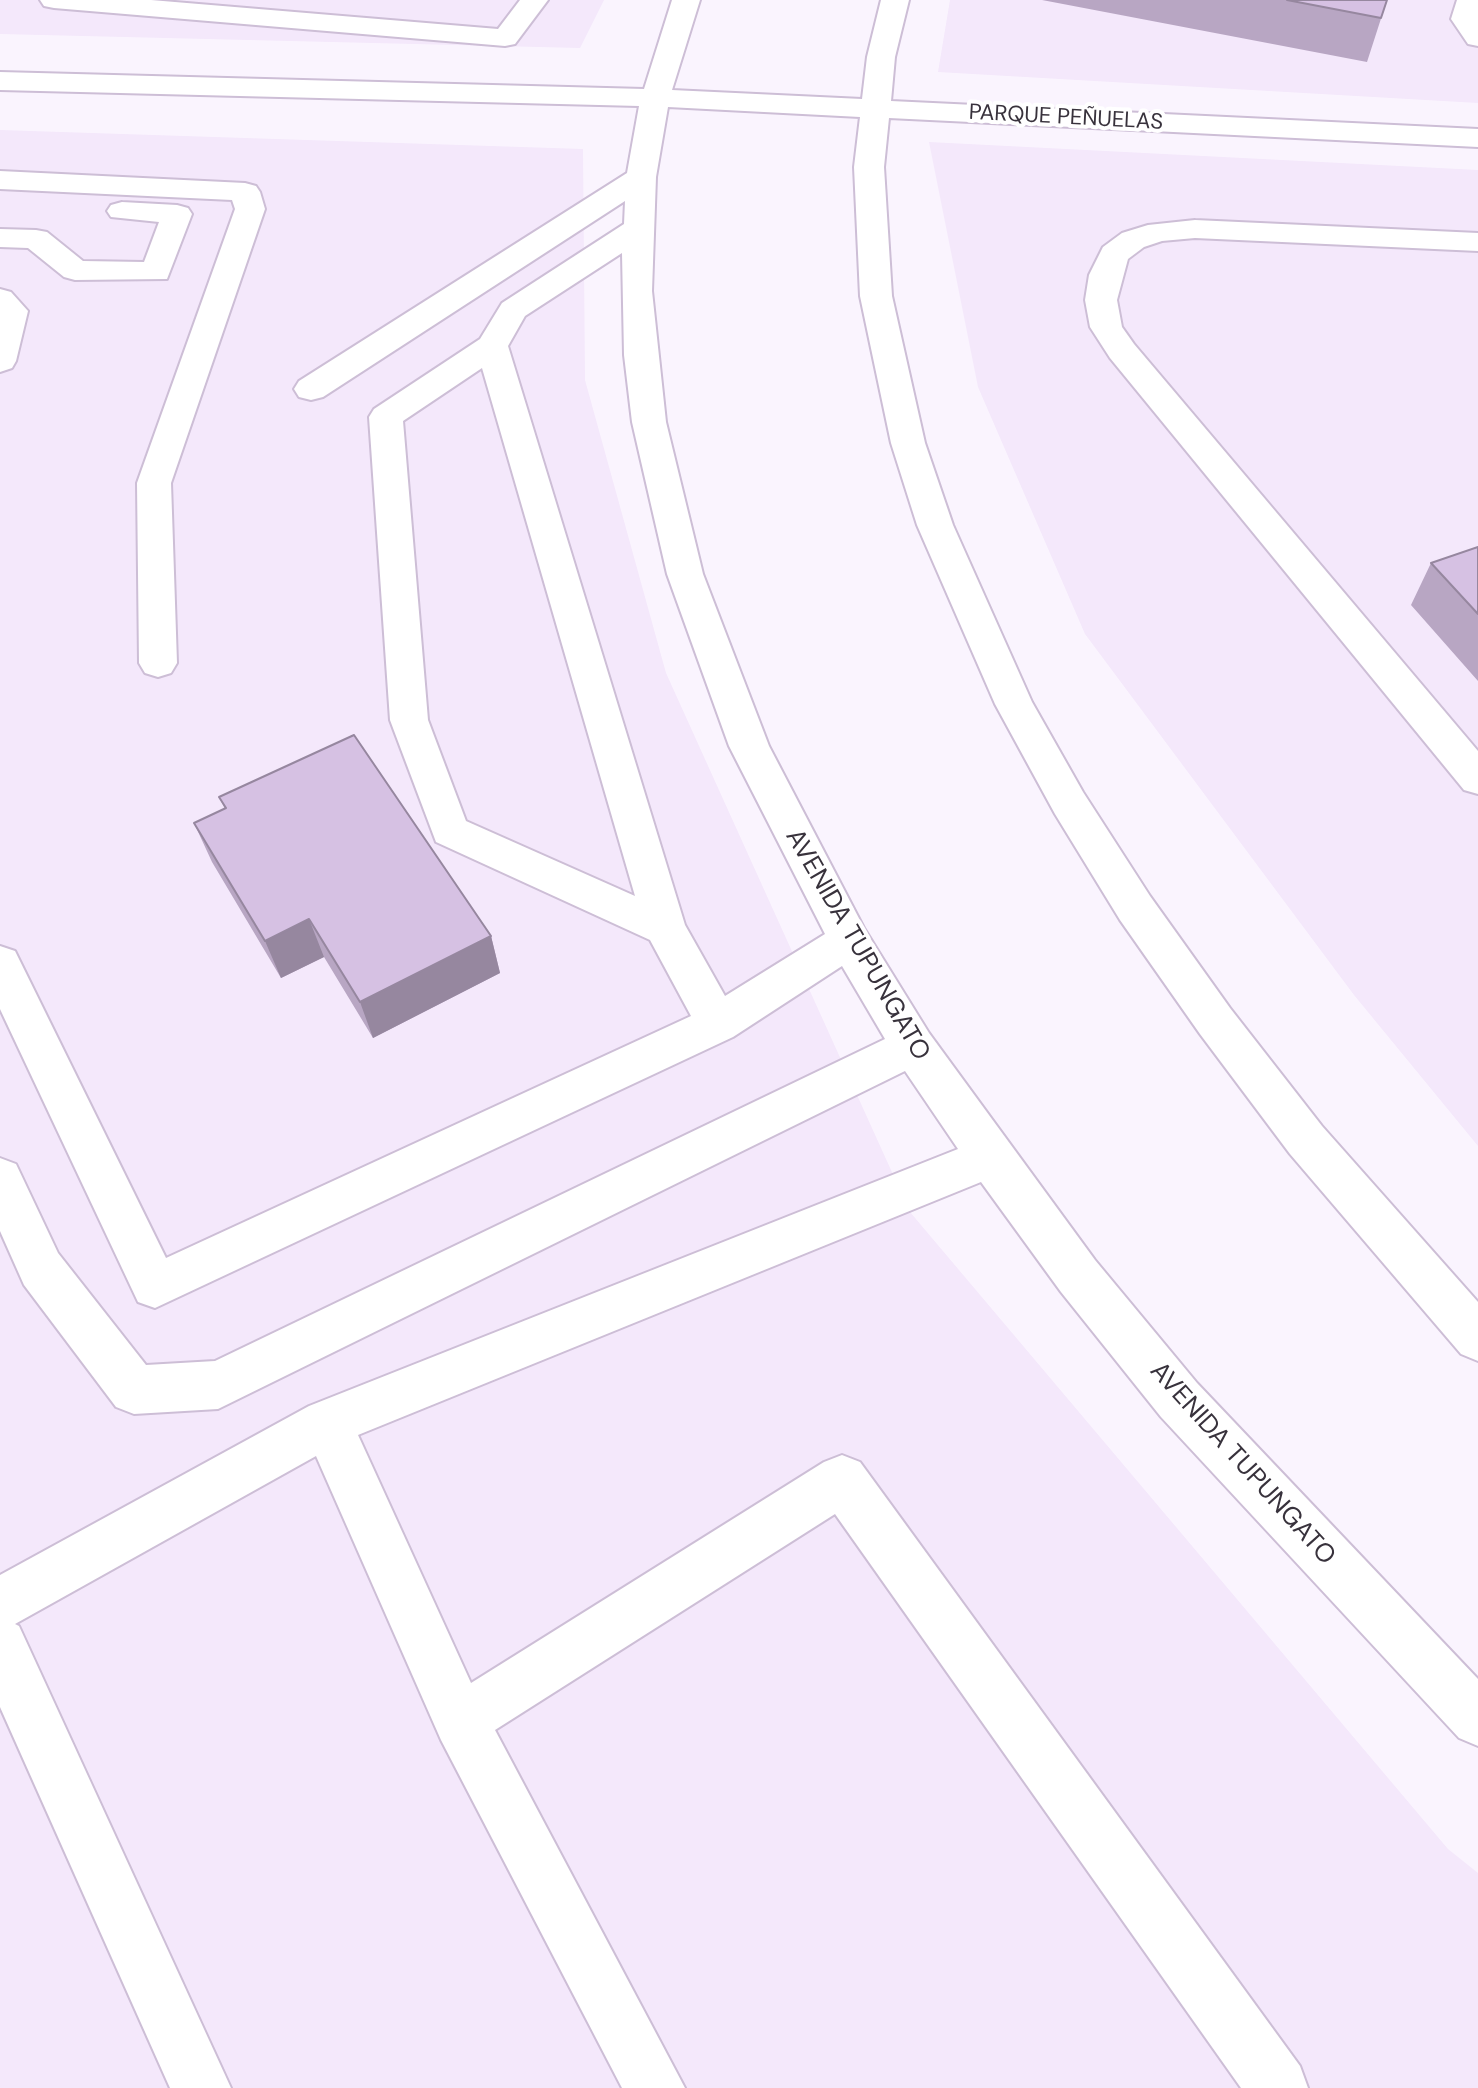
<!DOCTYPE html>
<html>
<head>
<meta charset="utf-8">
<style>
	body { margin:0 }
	canvas { display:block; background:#faf4fe }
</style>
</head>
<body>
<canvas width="1478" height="2088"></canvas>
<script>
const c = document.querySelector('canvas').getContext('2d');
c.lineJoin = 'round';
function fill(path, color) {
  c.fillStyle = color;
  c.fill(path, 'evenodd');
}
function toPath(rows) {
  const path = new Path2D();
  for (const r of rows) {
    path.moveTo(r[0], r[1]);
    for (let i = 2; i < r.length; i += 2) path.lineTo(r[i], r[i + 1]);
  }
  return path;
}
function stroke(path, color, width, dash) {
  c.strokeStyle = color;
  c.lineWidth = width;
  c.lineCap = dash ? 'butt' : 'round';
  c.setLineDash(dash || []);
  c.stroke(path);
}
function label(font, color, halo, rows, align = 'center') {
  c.font = font + ' "DM Sans",sans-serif';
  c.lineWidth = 8;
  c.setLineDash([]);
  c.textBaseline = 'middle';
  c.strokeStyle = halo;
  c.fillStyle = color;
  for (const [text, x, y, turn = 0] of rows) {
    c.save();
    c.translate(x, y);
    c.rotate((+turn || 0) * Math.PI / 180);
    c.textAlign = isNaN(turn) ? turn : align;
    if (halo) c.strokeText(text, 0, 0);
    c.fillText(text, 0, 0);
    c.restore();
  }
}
const built = toPath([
	[0,0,604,0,580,48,0,34],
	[950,0,1478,0,1478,103,938,72],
	[0,130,583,149,585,380,666,673,910,1212,1448,1849,1478,1873,1478,2088,0,2088],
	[929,142,1478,170,1478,1146,1354,995,1085,634,978,387]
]);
const minor = toPath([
	[40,0,151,0,498,29,520,0,548,0,515,44,505,46,54,8,44,6,40,0],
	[672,0,700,0,672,90,862,99,867,57,881,0,909,0,895,57,891,101,1478,129,1478,147,889,118,884,167,892,296,925,443,953,525,1032,702,1083,792,1150,896,1230,1008,1322,1126,1478,1302,1478,1361,1461,1354,1290,1154,1200,1034,1120,920,1055,814,995,704,917,525,891,443,860,296,854,167,860,117,668,107,656,177,652,291,666,422,703,574,769,746,864,928,929,1033,1095,1260,1197,1383,1478,1679,1478,1746,1459,1738,1161,1417,1061,1292,981,1182,358,1435,471,1683,824,1462,842,1455,860,1462,1300,2066,1308,2088,1241,2088,835,1514,495,1730,685,2088,622,2088,441,1740,316,1456,15,1624,19,1626,231,2088,170,2088,0,1707,0,1575,309,1406,958,1149,905,1071,218,1409,134,1414,116,1407,24,1285,0,1231,0,1158,16,1164,58,1253,146,1365,215,1361,885,1039,842,966,733,1037,155,1308,138,1302,0,1009,0,946,15,951,166,1258,691,1016,650,940,436,842,390,720,369,417,374,409,480,339,502,303,624,224,625,201,323,397,311,400,299,397,294,389,299,381,627,173,639,106,0,90,0,72,644,89,672,0],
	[622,253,624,355,632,422,667,574,729,746,825,934,725,996,685,925,508,346,525,316,622,253],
	[482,368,635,896,466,821,428,720,403,421,482,368],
	[1457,0,1478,0,1478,46,1468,44,1451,19,1457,0],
	[0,171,245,183,256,186,260,192,265,209,171,483,177,663,171,673,158,677,145,673,139,663,137,483,235,209,232,200,0,189,0,171],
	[122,202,177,205,188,208,192,214,167,279,75,280,64,277,28,248,0,247,0,229,36,230,47,232,83,261,144,262,159,222,111,217,107,211,111,205,122,202],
	[1195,220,1478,233,1478,251,1195,238,1162,241,1144,247,1128,259,1117,300,1122,327,1134,344,1478,751,1478,794,1464,790,1110,358,1090,327,1085,300,1089,275,1103,247,1122,233,1148,225,1195,220],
	[0,289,11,292,28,311,16,361,12,368,0,372,0,289]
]);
const wall = toPath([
	[1042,0,1387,0,1367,62],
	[1478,547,1478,681,1411,605,1431,563],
	[219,797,491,936,500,973,373,1038,324,957,281,978,212,862,194,823,225,809]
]);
const shadedWall = toPath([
	[309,919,324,957,281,978,265,941],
	[491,936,500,973,373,1038,360,1002]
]);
const building = toPath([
	[1287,0,1387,0,1381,18,1287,0],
	[1478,547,1478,614,1431,563,1478,547],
	[354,735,491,936,360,1002,309,919,265,941,194,823,226,808,219,797,354,735]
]);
const farStreetnames = [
	["PARQUE PEÑUELAS",1066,118,3]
];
const streetNames = [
	["AVENIDA TUPUNGATO",857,945,60],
	["AVENIDA TUPUNGATO",1242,1464,48]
];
fill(built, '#f4e8fb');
stroke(minor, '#cdbed6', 4);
fill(minor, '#fff');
fill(wall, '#b8a6c3');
fill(shadedWall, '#96879f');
fill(building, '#d6c1e3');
stroke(building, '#96879f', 2);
label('22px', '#38323c', '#fff', farStreetnames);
label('26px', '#38323c', '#fff', streetNames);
</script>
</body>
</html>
